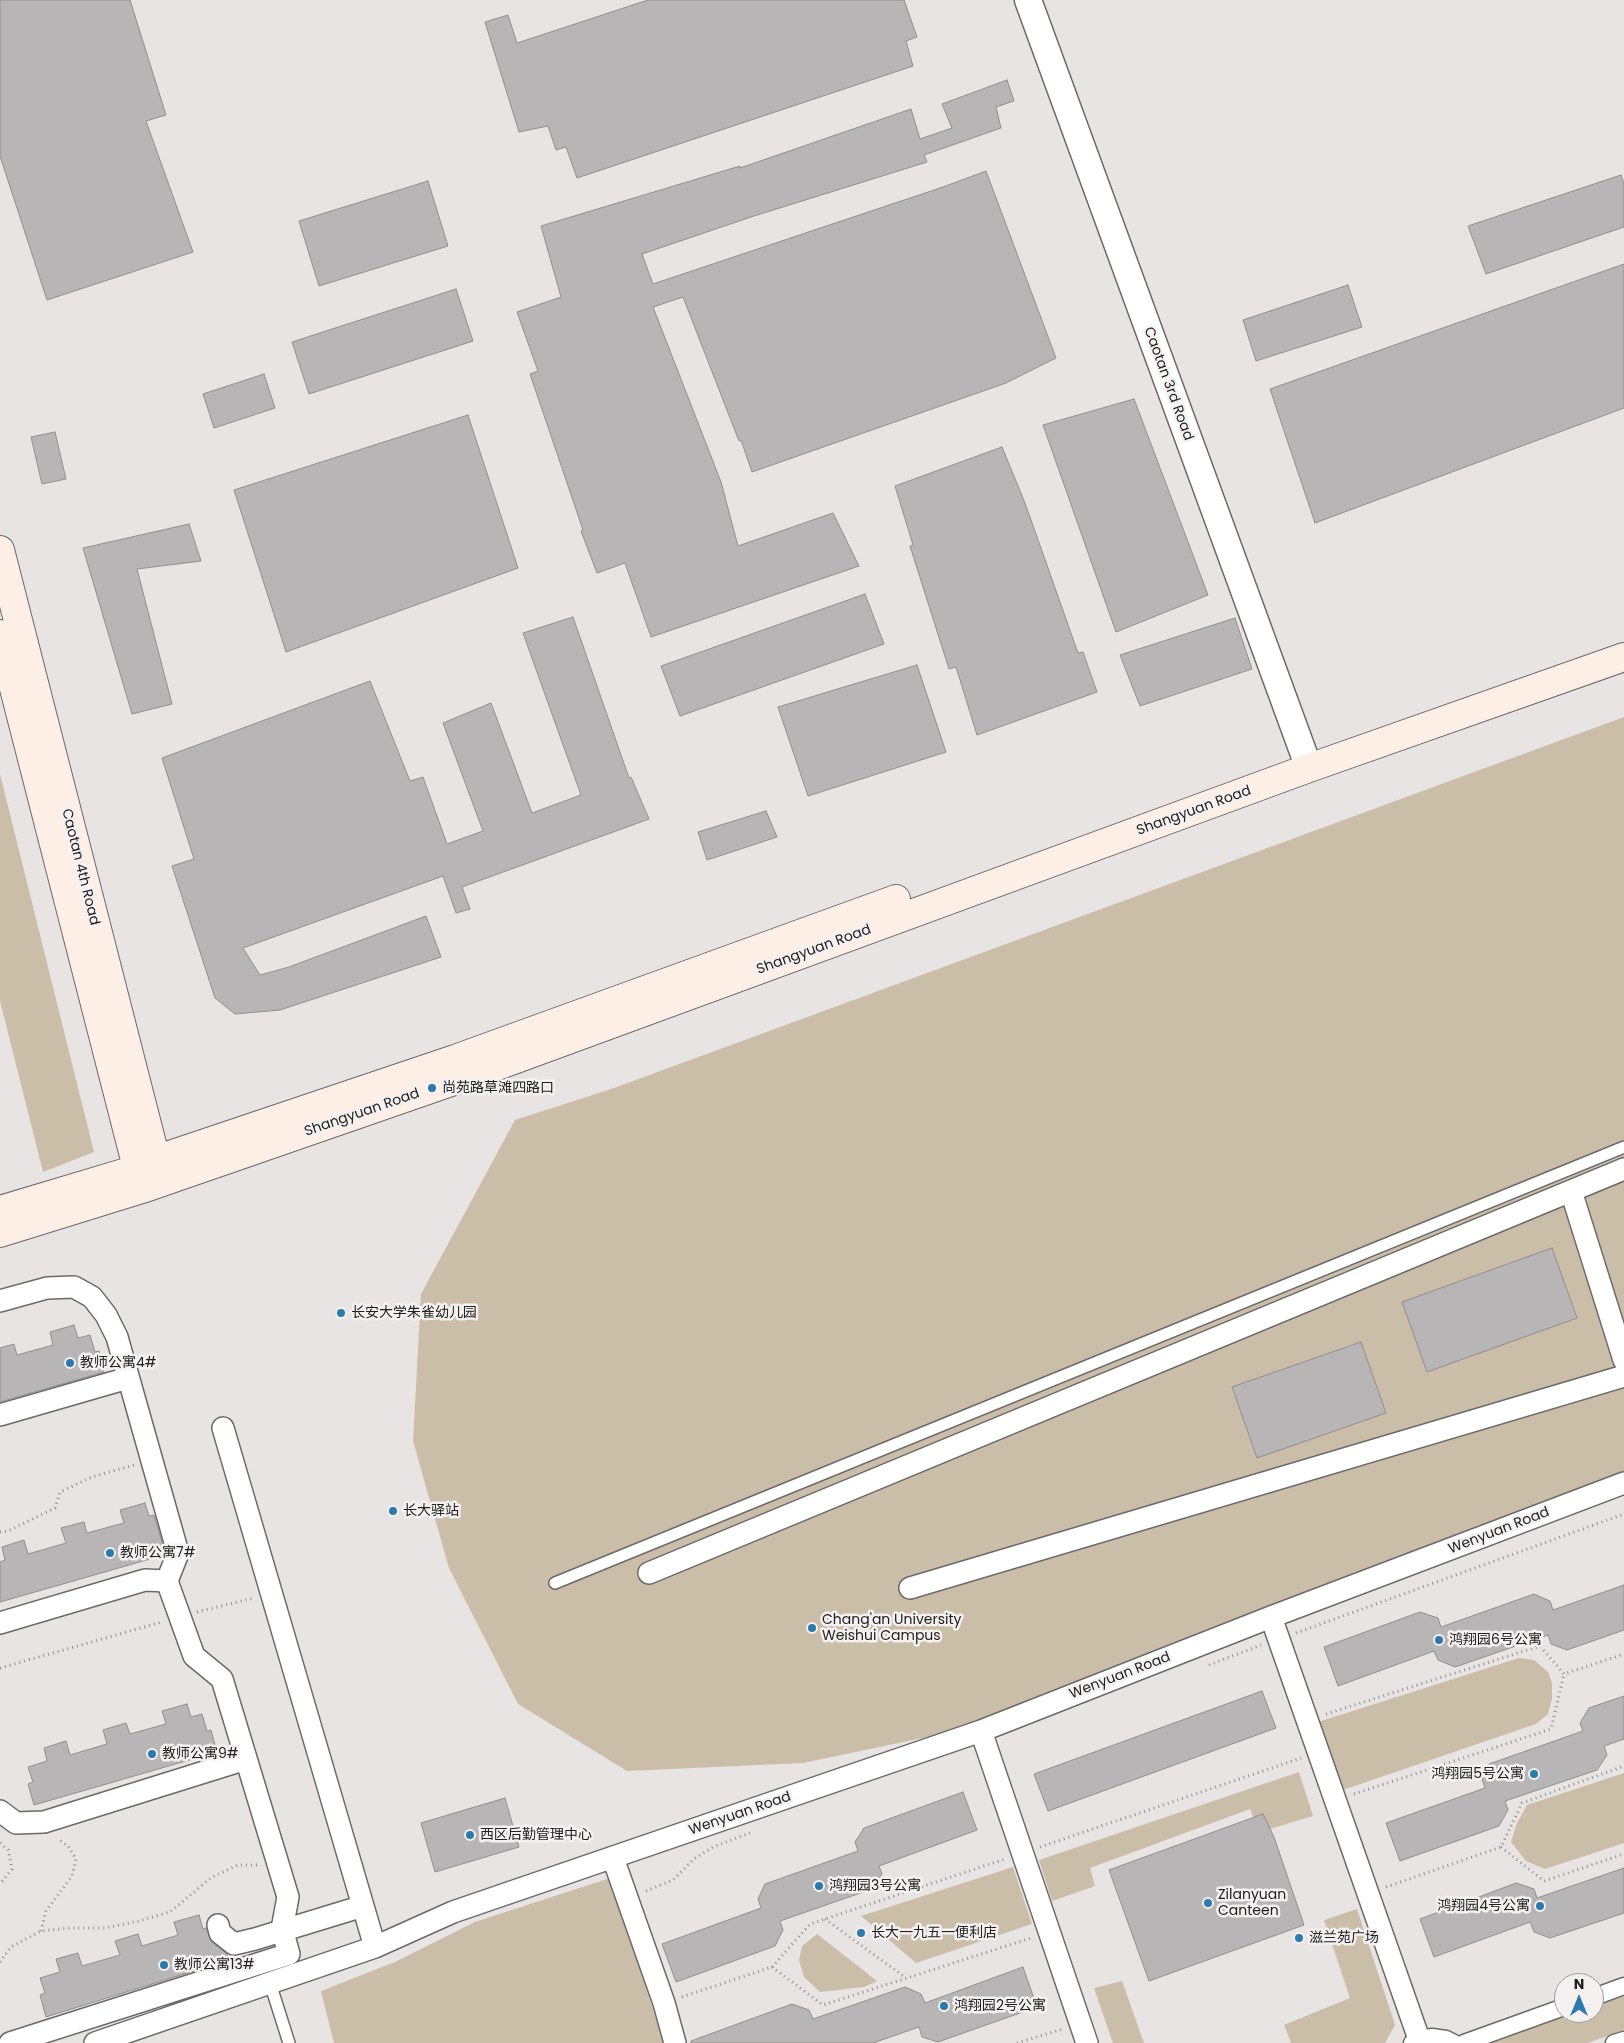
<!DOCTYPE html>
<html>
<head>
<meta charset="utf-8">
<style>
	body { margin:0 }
	#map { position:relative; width:1624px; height:2043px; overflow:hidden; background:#e8e4e3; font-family:Poppins,sans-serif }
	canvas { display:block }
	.north { position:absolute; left:1554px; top:1973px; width:50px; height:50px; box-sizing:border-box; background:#f5f1f1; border:1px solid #a19e9e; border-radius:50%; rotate:0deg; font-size:14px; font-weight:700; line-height:20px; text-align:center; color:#222121 }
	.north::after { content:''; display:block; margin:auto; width:18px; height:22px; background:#2c7aac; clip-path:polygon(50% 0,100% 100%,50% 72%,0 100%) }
</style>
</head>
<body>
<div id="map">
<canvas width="1624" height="2043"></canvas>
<div class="north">N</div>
</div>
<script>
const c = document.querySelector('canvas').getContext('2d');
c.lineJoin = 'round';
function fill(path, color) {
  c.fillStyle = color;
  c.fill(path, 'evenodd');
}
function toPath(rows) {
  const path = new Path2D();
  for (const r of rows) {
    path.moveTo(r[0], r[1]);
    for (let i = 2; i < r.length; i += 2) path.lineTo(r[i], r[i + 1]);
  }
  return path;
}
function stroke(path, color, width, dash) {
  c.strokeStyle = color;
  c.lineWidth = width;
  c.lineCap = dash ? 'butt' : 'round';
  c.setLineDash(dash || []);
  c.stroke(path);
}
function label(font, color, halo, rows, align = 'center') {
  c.font = font + ' Poppins,"Noto Sans SC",sans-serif';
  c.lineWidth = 5;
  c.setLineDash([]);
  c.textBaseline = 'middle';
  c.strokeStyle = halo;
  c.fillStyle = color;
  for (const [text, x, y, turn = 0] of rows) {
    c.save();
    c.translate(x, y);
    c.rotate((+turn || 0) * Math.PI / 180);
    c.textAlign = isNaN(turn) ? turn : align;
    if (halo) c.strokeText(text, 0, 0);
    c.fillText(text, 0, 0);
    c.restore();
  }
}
const green = toPath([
	[1624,717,1624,1472,1266,1608,956,1731,803,1763,627,1771,518,1704,449,1568,413,1441,421,1294,515,1120,614,1088],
	[0,774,94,1152,43,1172,0,1001],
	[1519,1658,1534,1660,1548,1672,1552,1683,1552,1699,1548,1714,1536,1724,1337,1792,1315,1723],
	[1299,1772,1313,1816,1260,1832,1250,1809,1090,1868,1095,1886,1052,1901,1039,1860],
	[1624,1773,1624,1843,1545,1869,1526,1861,1511,1842,1517,1823,1527,1805],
	[1013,1867,1032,1924,916,1963,861,1916],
	[610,1878,664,2043,334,2043,321,1991,395,1962,475,1922],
	[1357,1909,1395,2025,1385,2043,1291,2043,1284,2025,1350,1998,1324,1920],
	[817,1934,877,1981,864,1987,820,1992,804,1977,799,1960,802,1946],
	[1122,1981,1144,2043,1113,2043,1094,1988],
	[1624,1995,1624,2030,1588,2043,1492,2043,1573,2013,1594,2013,1594,2006]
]);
const building = toPath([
	[0,0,130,0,166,115,146,121,193,252,47,300,0,156,0,0],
	[648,0,904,0,917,37,906,41,913,66,577,178,566,147,556,150,548,126,519,132,485,22,508,15,517,43,648,0],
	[1007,80,1014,101,996,107,1001,128,924,155,927,162,754,216,642,254,653,284,943,187,986,171,1056,358,1006,383,752,472,741,440,739,441,683,297,653,307,721,482,738,546,833,513,859,566,651,637,625,563,597,573,581,531,583,530,530,374,538,371,517,312,561,297,541,226,740,166,740,168,911,109,920,139,952,128,942,104,1007,80],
	[1621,175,1624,183,1624,227,1486,274,1468,226,1621,175],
	[428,181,448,246,319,286,299,221,428,181],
	[1624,264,1624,408,1315,523,1270,389,1624,264],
	[1348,285,1362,327,1256,361,1243,320,1348,285],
	[456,289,473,341,309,394,292,342,456,289],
	[264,374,275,408,214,428,203,394,264,374],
	[1134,399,1208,595,1116,632,1043,425,1134,399],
	[468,415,518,568,286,652,234,490,468,415],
	[55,432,66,479,42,484,31,437,55,432],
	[1002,447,1025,503,1078,653,1083,652,1097,692,977,735,956,667,949,669,910,546,913,545,895,486,1002,447],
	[189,524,201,561,137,569,172,704,132,714,83,548,189,524],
	[865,594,884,644,680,716,661,666,865,594],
	[573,617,629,778,631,777,649,819,462,887,470,909,456,913,443,876,243,948,260,975,289,967,426,916,441,957,280,1010,235,1014,215,998,172,866,194,859,162,758,370,681,410,781,423,777,447,844,483,831,443,723,491,703,532,813,581,795,523,633,573,617],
	[1235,618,1252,669,1140,706,1120,655,1235,618],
	[917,665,946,752,808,796,778,707,917,665],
	[766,811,777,837,707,860,698,832,766,811],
	[1552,1248,1577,1318,1427,1372,1402,1302,1552,1248],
	[74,1325,78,1338,90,1335,95,1352,99,1351,104,1372,0,1402,0,1348,14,1344,17,1355,53,1345,50,1332,74,1325],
	[1361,1342,1386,1413,1257,1458,1232,1387,1361,1342],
	[145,1503,149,1516,154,1515,165,1552,164,1555,0,1602,0,1562,5,1560,2,1547,24,1540,28,1554,66,1543,61,1528,84,1522,87,1533,124,1523,120,1510,145,1503],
	[1624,1585,1624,1630,1567,1650,1551,1644,1548,1635,1455,1667,1438,1660,1434,1651,1338,1686,1324,1647,1420,1612,1438,1618,1441,1627,1534,1594,1550,1601,1553,1610,1624,1585],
	[1262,1691,1276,1728,1048,1811,1034,1774,1262,1691],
	[1624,1696,1624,1739,1604,1746,1607,1755,1597,1770,1505,1801,1508,1810,1499,1826,1400,1861,1386,1823,1485,1788,1482,1779,1489,1764,1583,1731,1580,1723,1589,1708,1624,1696],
	[187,1704,191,1717,202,1714,207,1731,211,1730,217,1752,34,1805,28,1784,33,1782,28,1767,47,1761,44,1748,66,1741,70,1755,107,1744,103,1730,126,1723,130,1734,166,1724,162,1711,187,1704],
	[963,1792,977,1830,879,1866,882,1874,872,1889,780,1921,783,1930,775,1946,676,1982,662,1944,761,1908,758,1899,765,1884,858,1851,855,1842,864,1828,963,1792],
	[505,1798,519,1847,435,1872,421,1823,505,1798],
	[1263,1814,1274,1837,1304,1925,1149,1981,1109,1870,1263,1814],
	[1624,1868,1624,1913,1550,1938,1534,1932,1530,1922,1434,1957,1420,1919,1516,1883,1534,1889,1537,1898,1624,1868],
	[199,1915,203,1929,206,1928,212,1942,227,1954,229,1960,46,2017,40,1995,45,1993,40,1978,60,1972,56,1959,78,1953,82,1966,120,1955,115,1941,138,1934,142,1946,178,1935,174,1922,199,1915],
	[1023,1967,1037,2007,938,2042,922,2037,919,2027,873,2043,691,2043,691,2041,792,2004,809,2010,813,2019,905,1987,921,1994,925,2003,1023,1967]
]);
const path = toPath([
	[0,1532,8,1531,55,1508,60,1492,92,1477,134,1465],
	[197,1612,254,1598],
	[1296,1633,1624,1514],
	[1209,1665,1261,1645],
	[0,1668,162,1622],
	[1326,1714,1540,1646,1564,1674,1624,1654],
	[1354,1794,1551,1729,1564,1674],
	[0,1843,8,1850,12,1869,0,1884],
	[1040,1847,1301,1758],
	[1501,1847,1544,1881,1624,1854],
	[1386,1887,1501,1847,1522,1803,1624,1766],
	[646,1891,673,1880,694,1859,713,1847,750,1833],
	[825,1919,906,1978],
	[41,1931,46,1911,72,1876,76,1859,68,1846,58,1839],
	[0,1962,11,1947,41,1931,70,1928,105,1928,139,1921,170,1912,212,1877,238,1865,258,1865],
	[772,1967,823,2005,1031,1938],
	[682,1997,772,1967,810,1924,1005,1859],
	[1017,2043,1063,2029]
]);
const service = toPath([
	[555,1583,1624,1147],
	[270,1983,289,2043]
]);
const pedestrian = toPath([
	[1594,1997,1624,1986],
	[1412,2043,1419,2039,1432,2037,1446,2039,1454,2043],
	[1464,2043,1564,2007],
	[1614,2043,1624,2040]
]);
const minor = toPath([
	[1571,1191,1624,1360],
	[0,1301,47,1288,74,1287,92,1297,106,1315,117,1337,178,1553,167,1581,194,1656,222,1679,288,1897,282,1929,289,1954,10,2043],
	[0,1415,128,1378],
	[223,1428,375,1947],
	[649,1573,1624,1169],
	[910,1588,1624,1376],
	[1271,1617,1419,2039],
	[0,1623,145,1580,167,1581],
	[981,1731,1087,2043],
	[0,1811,16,1823,44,1822,246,1759],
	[613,1858,664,2003,675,2043],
	[218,1925,220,1933,234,1944,255,1939,363,1906],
	[95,2043,375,1947,453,1912,981,1731,1271,1617,1624,1483]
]);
const tertiary = toPath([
	[1028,0,1309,768]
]);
const secondary = toPath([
	[0,550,161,1179],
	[0,634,142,1187],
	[0,1210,137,1169,155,1160,455,1059,896,899],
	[0,1233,142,1189,497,1066,1309,768,1624,657]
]);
const markers = [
	[432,1088,5,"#2c7aac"],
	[341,1313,5,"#2c7aac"],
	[70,1363,5,"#2c7aac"],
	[393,1511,5,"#2c7aac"],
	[110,1553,5,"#2c7aac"],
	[812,1628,5,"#2c7aac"],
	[1439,1640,5,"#2c7aac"],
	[152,1754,5,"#2c7aac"],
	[1534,1774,5,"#2c7aac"],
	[470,1835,5,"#2c7aac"],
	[819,1886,5,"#2c7aac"],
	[1208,1903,5,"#2c7aac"],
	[1540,1906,5,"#2c7aac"],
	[861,1933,5,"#2c7aac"],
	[1299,1938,5,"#2c7aac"],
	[164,1965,5,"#2c7aac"],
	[944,2006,5,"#2c7aac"]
];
const streetNames = [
	["Caotan 3rd Road",1168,384,70],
	["Shangyuan Road",1194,811,-20],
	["Caotan 4th Road",80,867,76],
	["Shangyuan Road",814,950,-20],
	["Shangyuan Road",362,1113,-19],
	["Wenyuan Road",1499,1531,-21],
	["Wenyuan Road",1120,1676,-21],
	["Wenyuan Road",740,1814,-19]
];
const poiNames = [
	["尚苑路草滩四路口",442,1088],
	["长安大学朱雀幼儿园",351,1313],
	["教师公寓4#",80,1363],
	["长大驿站",403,1511],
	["教师公寓7#",120,1553],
	["Chang'an University",822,1620],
	["Weishui Campus",822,1636],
	["鸿翔园6号公寓",1449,1640],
	["教师公寓9#",162,1754],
	["鸿翔园5号公寓",1524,1774,"right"],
	["西区后勤管理中心",480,1835],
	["鸿翔园3号公寓",829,1886],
	["Zilanyuan",1218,1895],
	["Canteen",1218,1911],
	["鸿翔园4号公寓",1530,1906,"right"],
	["长大一九五一便利店",871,1933],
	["滋兰苑广场",1309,1938],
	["教师公寓13#",174,1965],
	["鸿翔园2号公寓",954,2006]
];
fill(green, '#cabea9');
fill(building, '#b8b5b6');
stroke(building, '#928e8f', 1);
stroke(service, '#6c6969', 14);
stroke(pedestrian, '#6c6969', 19);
stroke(minor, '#6c6969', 24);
stroke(tertiary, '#6c6969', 29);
stroke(secondary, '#6c6969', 30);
stroke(path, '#908e8d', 3, [1, 4]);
stroke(service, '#fff', 11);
stroke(pedestrian, '#fff', 16);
stroke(minor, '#fff', 21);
stroke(tertiary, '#fff', 26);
stroke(secondary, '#fdefe6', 28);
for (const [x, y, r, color] of markers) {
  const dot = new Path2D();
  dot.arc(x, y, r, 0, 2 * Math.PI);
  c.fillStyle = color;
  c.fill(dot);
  stroke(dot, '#f5f1f1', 2);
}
label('14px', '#222121', '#f5f1f1', streetNames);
label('14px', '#222121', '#f5f1f1', poiNames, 'left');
</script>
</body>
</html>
